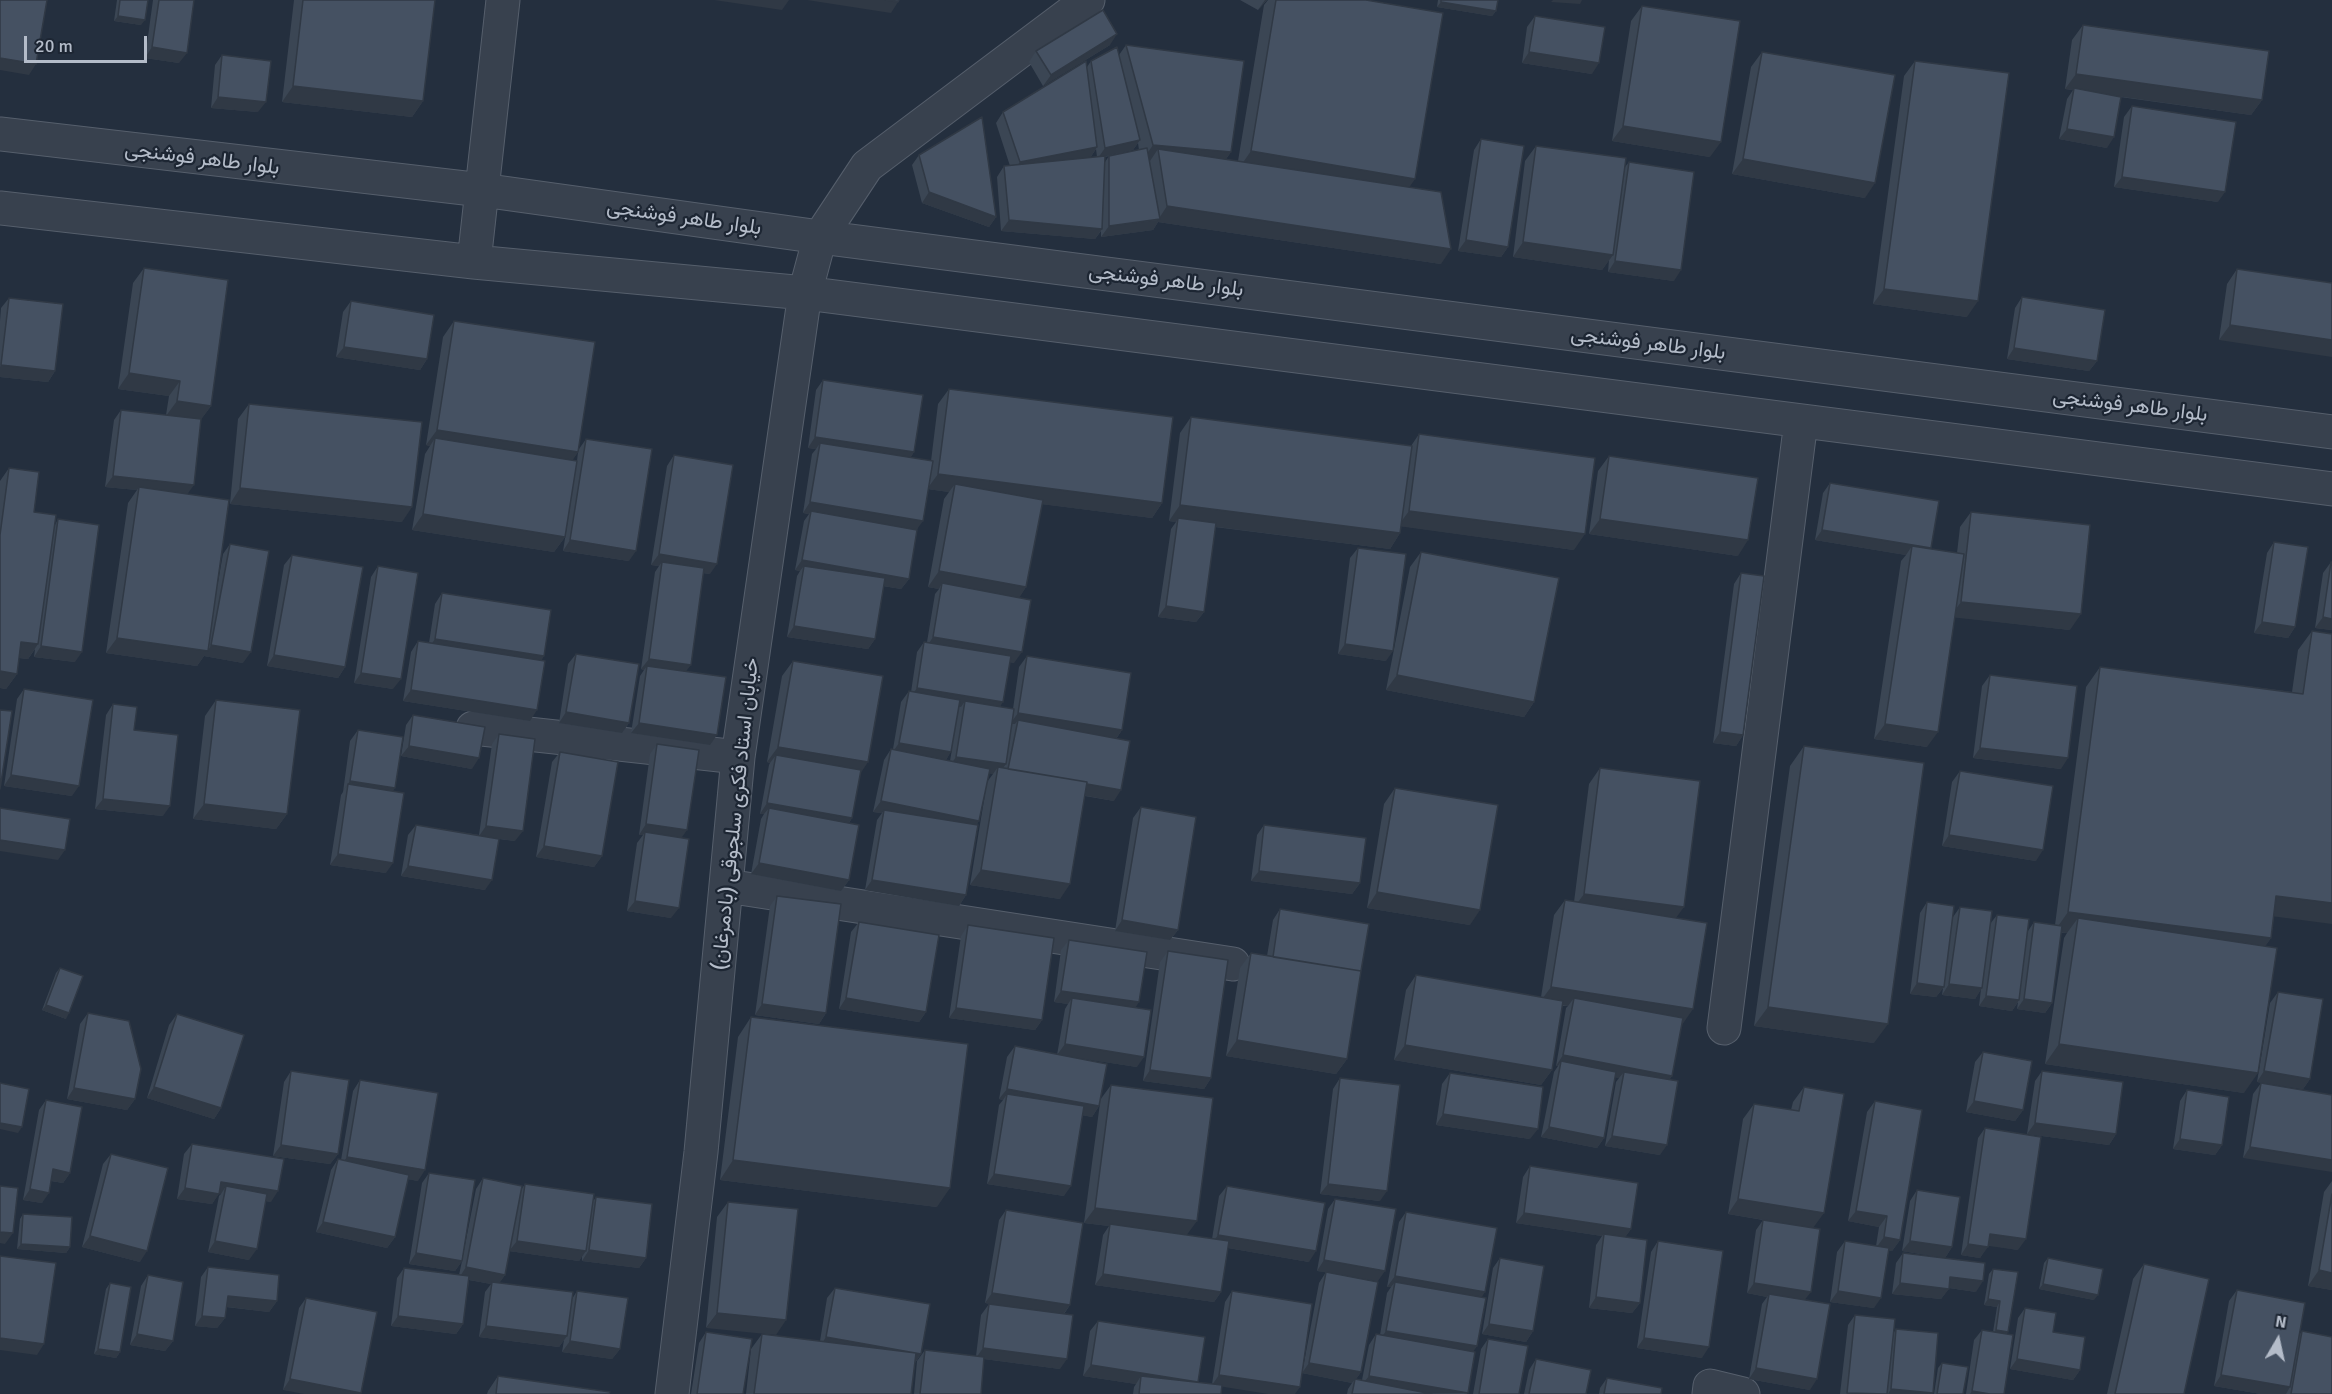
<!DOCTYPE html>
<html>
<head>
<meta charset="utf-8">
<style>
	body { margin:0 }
	#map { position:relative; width:2332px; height:1394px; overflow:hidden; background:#242f3e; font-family:Signika,sans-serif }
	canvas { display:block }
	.north { position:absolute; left:2248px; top:1310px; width:60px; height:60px; -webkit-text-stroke:4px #1d2633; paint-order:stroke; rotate:9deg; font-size:16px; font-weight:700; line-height:24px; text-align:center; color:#b4bcc9 }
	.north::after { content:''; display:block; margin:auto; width:21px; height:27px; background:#b4bcc9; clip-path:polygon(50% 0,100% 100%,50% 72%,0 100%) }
	.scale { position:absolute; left:24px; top:36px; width:123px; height:27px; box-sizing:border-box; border:3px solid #b4bcc9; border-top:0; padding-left:8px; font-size:18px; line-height:21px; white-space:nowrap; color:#b4bcc9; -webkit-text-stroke:4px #1d2633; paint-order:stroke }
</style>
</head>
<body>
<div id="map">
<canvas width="2332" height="1394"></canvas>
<div class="north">N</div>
<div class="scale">20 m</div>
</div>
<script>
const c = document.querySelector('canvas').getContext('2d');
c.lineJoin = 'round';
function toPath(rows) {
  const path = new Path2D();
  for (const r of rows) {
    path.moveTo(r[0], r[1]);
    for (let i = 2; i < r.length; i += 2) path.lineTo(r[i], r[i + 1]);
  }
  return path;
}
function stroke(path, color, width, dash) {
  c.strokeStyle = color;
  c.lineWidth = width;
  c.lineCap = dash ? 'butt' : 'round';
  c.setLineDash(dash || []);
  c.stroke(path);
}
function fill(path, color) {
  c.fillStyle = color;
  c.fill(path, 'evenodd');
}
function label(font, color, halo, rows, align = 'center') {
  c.font = font + ' Signika,Vazirmatn,sans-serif';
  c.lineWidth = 4.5;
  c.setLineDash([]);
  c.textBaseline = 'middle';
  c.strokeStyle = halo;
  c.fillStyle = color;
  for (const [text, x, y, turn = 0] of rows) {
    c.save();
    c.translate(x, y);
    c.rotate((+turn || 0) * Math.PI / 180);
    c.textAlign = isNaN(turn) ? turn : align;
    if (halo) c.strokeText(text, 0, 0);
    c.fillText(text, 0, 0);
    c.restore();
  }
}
const minor = toPath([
	[0,134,482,190,820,237,2332,432],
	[0,208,474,262,805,293,2332,489],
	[474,262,503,0],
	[473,728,738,757],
	[727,886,1233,964],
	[1724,1028,1801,421],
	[672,1394,701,1152,738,757,805,293,820,237,867,166,1088,0],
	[1709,1394,1710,1386,1743,1394]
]);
const wall = toPath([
	[117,0,148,0,141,25,114,21],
	[153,0,194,0,179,63,145,58],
	[294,0,435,0,423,101,412,117,282,102],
	[1240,0,1267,0,1258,10],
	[1268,0,1366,0,1409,188,1441,264,1158,222,1153,230,1101,237,1101,231,1095,239,1001,231,997,177,1004,166,1010,166,996,123,1003,112,1087,67,1091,61,1119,55,1126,45,1231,152,1226,159,1238,161,1264,5],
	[1138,143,1139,150,1109,156,1105,162,1105,157,1133,150],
	[1096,149,1097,157,1090,158],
	[1438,0,1498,0,1496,11,1492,16,1437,7],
	[1642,6,1710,157,1612,141,1631,21],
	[1535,16,1592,74,1522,63,1527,27],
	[2083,25,2262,100,2251,115,2113,96,2107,148,2059,139,2067,99,2073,90,2065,89,2072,40],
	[1110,45,1043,86,1029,62,1036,51],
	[1762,52,1865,198,1732,174,1751,67],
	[222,55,258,112,211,108,215,65],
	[1915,61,1967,317,1873,304,1904,76],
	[2132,106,2218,202,2114,187,2124,117],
	[1481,139,1508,247,1501,257,1458,251,1474,150],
	[1536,146,1625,167,1629,162,1674,281,1608,272,1609,260,1602,270,1513,257,1525,161],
	[919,155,996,217,989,227,922,203,912,165],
	[144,268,211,406,201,419,187,494,218,582,223,554,230,544,243,663,204,656,197,666,106,653,128,503,137,490,105,487,114,420,121,410,166,415,169,396,118,389,133,283],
	[2237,269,2332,283,2219,340,2227,284],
	[2022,297,2097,361,2089,371,2007,359,2015,308],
	[9,298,55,371,48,382,0,377,0,321,1,308],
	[351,301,427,359,420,370,336,357,343,312],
	[454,321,579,449,586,439,629,561,563,551,571,501,565,537,554,552,412,530,425,454,430,446,426,445,443,337],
	[578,452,577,461,572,460],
	[823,380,914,452,910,458,931,461,938,404,949,389,1162,503,1152,518,1042,504,1026,587,1019,597,1014,663,1010,662,1000,707,1013,709,1019,667,1027,656,1122,730,1116,739,1114,801,1085,796,1060,899,970,885,987,782,993,774,989,773,977,825,966,895,959,906,865,890,877,820,882,813,873,812,884,760,891,749,893,749,901,702,909,691,911,692,917,652,924,642,927,642,935,594,939,589,928,587,944,499,949,492,928,489,917,530,909,579,901,589,883,586,875,639,868,649,787,637,797,576,800,571,795,570,804,521,809,514,803,513,812,454,816,449,808,448,816,390],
	[952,749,950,761,946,760],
	[249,404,402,522,230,504,238,419],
	[1191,417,1411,446,1419,434,1574,550,1401,526,1400,533,1390,549,1215,527,1204,612,1196,622,1158,617,1171,529,1176,522,1169,521,1180,433],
	[674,455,710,574,703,573,686,671,710,745,631,733,640,676,644,670,641,669,655,572,659,566,651,565,667,466],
	[1609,456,1738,556,1589,534,1598,471],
	[9,468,34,512,55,525,58,519,75,662,34,657,35,649,28,659,19,658,17,674,6,689,0,688,0,481],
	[1830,483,1931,548,1930,549,1957,553,1960,527,1971,512,2070,630,1955,617,1927,747,1874,739,1901,561,1906,555,1815,540,1823,493],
	[2274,542,2295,627,2288,638,2254,633,2267,553],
	[1358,548,1386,661,1338,654,1350,558],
	[1421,552,1534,702,1524,717,1386,690,1410,567],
	[292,555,345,667,338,678,267,666,284,565],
	[2331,562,2332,562,2332,630,2315,628,2323,573],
	[378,566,393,689,354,683,371,577],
	[1741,573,1743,735,1736,746,1713,743,1734,584],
	[442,593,544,656,541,660,530,721,403,701,411,652,418,641,429,643,435,604],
	[2312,631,2271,938,2265,946,2244,1093,2045,1064,2064,938,2067,933,2061,933,2052,1003,2045,1013,2017,1009,2018,1002,2012,1011,1979,1006,1981,989,1975,999,1942,995,1943,988,1936,997,1910,994,1920,913,1927,902,1953,917,1960,907,1990,924,1997,915,2028,931,2034,922,2055,925,2086,687,2100,667,2292,692,2298,650],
	[576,654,629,723,622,733,559,723,568,664],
	[793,661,860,773,852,818,849,823,849,880,841,891,751,874,761,819,764,814,760,814,769,765,770,763,767,762,782,676],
	[1990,675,2061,769,1973,758,1982,686],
	[24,689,72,796,4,786,17,699],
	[216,700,287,814,276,829,193,819,205,716],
	[113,704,134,730,163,816,95,809,106,715],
	[413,715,472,769,401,756,406,725],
	[358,730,393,791,386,873,330,865,341,795,343,792,350,741],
	[499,734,515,841,499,839,485,890,401,876,408,835,416,825,479,835,492,744],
	[657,744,682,838,671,918,627,911,637,843,643,835,639,835,650,754],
	[1804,746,1874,1043,1754,1026,1790,766],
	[560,752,602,856,594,867,536,857,552,762],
	[1600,768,1676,918,1682,1025,1681,1024,1672,1076,1669,1080,1660,1155,1605,1146,1616,1082,1619,1078,1615,1077,1604,1138,1597,1148,1541,1137,1554,1072,1558,1066,1556,1066,1566,1008,1568,1006,1562,1006,1552,1070,1541,1085,1394,1060,1406,990,1416,975,1541,997,1554,915,1565,900,1574,902,1589,784],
	[1960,771,2036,861,1942,846,1952,782],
	[1395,788,1470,925,1367,908,1384,804],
	[1141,807,1178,930,1170,940,1115,931,1133,818],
	[1264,825,1360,883,1352,894,1251,881,1257,835],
	[777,896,826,1013,819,1024,755,1015,770,906],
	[1280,909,1361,971,1347,1059,1336,1074,1226,1056,1240,968,1251,953,1267,956,1273,920],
	[859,922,926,1012,919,1022,839,1009,851,932],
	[968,925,1042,1020,1035,1030,949,1018,961,936],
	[1069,940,1135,1008,1137,1067,1059,1055,1100,1100,1111,1085,1187,1235,1212,1239,1219,1196,1227,1186,1309,1262,1228,1248,1221,1292,1214,1302,1095,1285,1103,1235,1109,1226,1084,1223,1100,1103,1099,1106,1092,1117,1082,1115,1064,1196,987,1184,999,1105,1003,1100,999,1099,1007,1057,1015,1046,1057,1055,1065,1009,1068,1004,1054,1002,1061,950],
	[1168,951,1211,1078,1204,1089,1143,1081,1160,962],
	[60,968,66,1019,42,1010,56,973],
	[2278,992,2310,1079,2303,1089,2257,1082,2270,1003],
	[88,1013,135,1099,127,1110,67,1099,80,1024],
	[177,1014,221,1108,214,1119,147,1098,169,1025],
	[751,1017,937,1207,720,1180,738,1037],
	[1983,1052,2023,1110,2015,1121,1966,1112,1975,1062],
	[291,1071,338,1154,330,1164,273,1156,284,1082],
	[2042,1071,2116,1134,2109,1145,2027,1134,2035,1081],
	[1450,1073,1530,1139,1436,1125,1442,1084],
	[1340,1078,1380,1201,1320,1194,1333,1089],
	[360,1080,418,1181,408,1179,395,1237,387,1248,316,1232,331,1170,338,1159,341,1160,353,1091],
	[2261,1083,2332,1095,2243,1158,2253,1094],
	[1804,1087,1813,1227,1805,1300,1810,1390,1749,1379,1762,1304,1767,1297,1747,1293,1756,1230,1763,1220,1728,1214,1743,1119,1754,1104,1791,1110,1793,1102],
	[2187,1090,2222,1145,2215,1155,2173,1149,2180,1101],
	[46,1100,70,1173,63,1183,51,1181,42,1203,23,1200,39,1110],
	[1875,1101,1900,1240,1892,1251,1888,1250,1874,1308,1830,1302,1837,1252,1845,1241,1876,1246,1879,1227,1848,1221,1867,1112],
	[1985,1128,2018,1250,1988,1245,1980,1258,1961,1255,1978,1138],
	[192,1144,271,1202,266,1201,249,1260,208,1252,219,1196,221,1194,219,1193,212,1204,177,1199,184,1154],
	[111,1154,140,1262,82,1247,103,1164],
	[1530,1166,1631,1229,1625,1237,1640,1303,1632,1313,1589,1308,1596,1245,1602,1236,1516,1223,1523,1177],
	[429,1173,462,1260,476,1189,483,1178,521,1190,525,1184,594,1200,596,1197,646,1258,639,1268,582,1261,582,1256,579,1261,509,1251,505,1275,499,1283,572,1299,577,1291,620,1349,612,1359,562,1352,564,1340,559,1347,479,1337,485,1292,491,1284,469,1280,463,1324,456,1334,391,1326,397,1278,404,1268,459,1275,462,1261,455,1271,409,1264,422,1183],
	[2332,1181,2332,1290,2308,1286,2324,1192],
	[1917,1190,1952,1247,1945,1258,1902,1251,1910,1201],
	[1335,1199,1378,1281,1330,1273,1361,1372,1356,1379,1362,1380,1369,1345,1376,1334,1380,1335,1387,1293,1391,1287,1387,1287,1399,1222,1406,1212,1481,1298,1477,1346,1473,1351,1467,1394,1347,1394,1348,1389,1352,1383,1302,1373,1319,1283,1326,1272,1317,1271,1328,1209],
	[728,1202,798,1209,706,1328,717,1217],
	[1006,1210,1070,1305,1064,1314,1060,1369,984,1359,981,1394,914,1394,917,1361,925,1350,976,1356,981,1315,989,1304,1006,1306,985,1303,999,1220],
	[23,1214,70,1247,66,1253,17,1249,20,1219],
	[1658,1241,1702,1358,1637,1348,1651,1252],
	[1903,1253,1976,1292,1949,1288,1941,1299,1892,1294,1896,1263],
	[1500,1258,1533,1331,1526,1342,1482,1334,1493,1268],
	[2048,1258,2094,1300,2039,1289,2044,1263],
	[2144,1264,2184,1394,2107,1394,2133,1279],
	[208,1267,277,1301,269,1312,226,1307,225,1318,217,1328,195,1326,201,1277],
	[1993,1269,2007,1334,2004,1394,1966,1394,1974,1340,1982,1330,1993,1332,1997,1307,1984,1305,1989,1274],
	[148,1275,173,1341,165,1351,130,1345,141,1286],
	[110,1283,120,1352,116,1358,94,1354,106,1289],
	[835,1288,921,1354,915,1363,911,1394,746,1394,751,1349,762,1334,820,1341,827,1298],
	[2237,1290,2299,1335,2302,1331,2332,1394,2261,1394,2214,1386,2229,1301],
	[1232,1291,1221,1394,1133,1394,1134,1387,1136,1384,1083,1376,1090,1331,1098,1321,1198,1382,1197,1383,1212,1384,1225,1302],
	[306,1298,360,1394,283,1390,299,1308],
	[2025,1308,2053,1332,2080,1370,2073,1380,2010,1369,2018,1318],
	[1855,1315,1893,1334,1896,1329,1932,1394,1840,1394,1848,1325],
	[706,1332,743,1394,691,1394,699,1343],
	[1488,1339,1519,1394,1473,1394,1481,1349],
	[1536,1359,1586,1394,1524,1394,1529,1370],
	[1942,1363,1963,1394,1934,1394,1938,1368],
	[498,1376,609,1394,487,1394,488,1391],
	[1607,1378,1661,1394,1599,1394,1600,1388]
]);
const shadedWall = toPath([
	[714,0,789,0,782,10],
	[807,0,885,0,898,2,891,13],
	[1265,0,1267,0,1258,10],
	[1553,0,1582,0,1580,4,1551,2],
	[1441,2,1496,11,1492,16,1437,7],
	[118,16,145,20,141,25,114,21],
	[1117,34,1110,45,1043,86,1051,75],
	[152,47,187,53,179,63,145,58],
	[1529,52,1599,63,1592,74,1522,63],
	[0,58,36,64,29,75,0,70],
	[2076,74,2262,100,2251,115,2074,90,2074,88,2073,90,2065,89],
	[293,86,423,101,412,117,282,102],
	[218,97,266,102,258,112,211,108],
	[1623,126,1721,142,1710,157,1612,141],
	[2067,129,2114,137,2107,148,2059,139],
	[1140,140,1133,150,1098,158,1105,148],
	[1153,145,1231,152,1220,167,1158,149,1150,161,1142,161],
	[1097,147,1090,158,1012,172,1020,162],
	[1251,151,1415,179,1402,198,1237,171],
	[1743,159,1875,183,1865,198,1732,174],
	[2122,177,2225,192,2218,202,2114,187],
	[929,192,996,217,989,227,922,203],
	[1167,206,1451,249,1441,264,1158,222,1153,230,1101,237,1109,226,1158,220],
	[1009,220,1102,229,1095,239,1001,231],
	[1466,240,1508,247,1501,257,1458,251],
	[1523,242,1613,255,1602,270,1513,257],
	[1615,261,1681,270,1674,281,1608,272],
	[1884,289,1978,301,1967,317,1873,304],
	[2230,325,2332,340,2332,357,2219,340],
	[344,347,427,359,420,370,336,357],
	[2014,348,2097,361,2089,371,2007,359],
	[1,365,55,371,48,382,0,377,0,367],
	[129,373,180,381,169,396,118,389],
	[177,401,211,406,200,421,166,416],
	[437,430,578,452,568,467,435,438,430,446,426,445],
	[815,437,914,452,907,463,820,443,816,449,808,448],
	[938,474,1162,503,1152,518,953,493,955,484,949,492,927,489],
	[113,476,194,485,186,496,139,487,137,490,105,487],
	[240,488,412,507,402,522,230,504],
	[810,502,923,521,915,532,811,511,809,514,803,513],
	[1180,505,1400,533,1390,549,1178,522,1178,518,1176,522,1169,521],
	[1409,511,1585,534,1574,550,1398,526],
	[423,514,565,537,554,552,412,530],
	[1600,519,1748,540,1738,556,1589,534],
	[1822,530,1931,548,1924,558,1912,546,1906,555,1815,540],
	[570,540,636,551,629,561,563,551],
	[659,554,717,564,710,574,661,566,662,562,659,566,651,565],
	[802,560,909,579,901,589,803,572,804,566,800,571,795,570],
	[939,571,1026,587,1016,603,942,583,939,589,928,587],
	[1961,602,2081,614,2070,630,1950,617],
	[1166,606,1204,612,1196,622,1158,617],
	[2323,617,2332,619,2332,630,2315,628],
	[2262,622,2295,627,2288,638,2254,633],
	[794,626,875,639,868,649,787,637],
	[933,637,1022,652,1014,663,926,648],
	[117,638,208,651,211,645,251,652,243,663,204,656,197,666,106,653],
	[435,639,544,656,537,667,428,649],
	[21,642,38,644,28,659,10,657],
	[1345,644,1393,651,1386,661,1338,654],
	[41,646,82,652,75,662,34,657],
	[274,655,345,667,338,678,267,666],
	[649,659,691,665,683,675,647,666,644,670,641,669],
	[0,671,17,674,6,689,0,688],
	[361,673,401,679,393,689,354,683],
	[1397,675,1534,702,1524,717,1386,690],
	[917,688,1003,702,996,713,965,701,961,707,910,698],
	[411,690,537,710,530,721,403,701],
	[566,712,629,723,622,733,559,723],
	[1018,713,1122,730,1115,740,1018,720,1015,724,1010,724],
	[639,723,717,735,710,745,631,733],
	[1885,724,1938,732,1927,747,1874,739],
	[1720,732,1743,735,1736,746,1713,743],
	[899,743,951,752,944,763,892,753],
	[409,746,479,758,472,769,401,756],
	[778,747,868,762,858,777,776,755,770,763,767,762],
	[1980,748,2068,758,2061,769,1973,758],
	[956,757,1006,764,998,775,998,767,993,774,949,767],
	[1008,770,1121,790,1114,801,1001,780],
	[11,775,79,786,72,796,4,786],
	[350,781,395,788,388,799,348,784,342,792],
	[103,799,170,806,163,816,95,809],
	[881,801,979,821,972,831,884,810,882,813,873,812],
	[767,803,852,818,845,829,769,808,764,814,760,814],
	[204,804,287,814,276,829,193,819],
	[646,824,687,830,680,840,645,832,643,835,639,835],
	[486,826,523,831,515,841,479,836],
	[1949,835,2043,850,2036,861,1942,846],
	[0,840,65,850,58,860,0,851],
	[544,846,602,856,594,867,536,857],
	[338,854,393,863,386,873,330,865],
	[759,863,849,880,841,891,751,874],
	[408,866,492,880,485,890,401,876],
	[981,870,1070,884,1060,899,970,885],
	[1259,871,1360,883,1352,894,1251,881],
	[872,880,966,895,959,906,865,890],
	[1377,892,1480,910,1470,925,1367,908],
	[1584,894,1684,907,1673,922,1573,909],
	[2276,896,2332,903,2332,924,2263,915],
	[635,901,679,908,671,918,627,911],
	[2068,912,2271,938,2257,958,2078,918,2067,933,2054,932],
	[1122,920,1178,930,1170,940,1115,931],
	[1917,983,1944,987,1936,997,1910,994],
	[1949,984,1982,988,1975,999,1942,995],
	[1551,987,1693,1009,1682,1025,1572,1007,1574,998,1568,1006,1540,1002],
	[1061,991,1139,1002,1132,1013,1072,998,1068,1004,1054,1002],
	[1986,996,2019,1000,2012,1011,1979,1006],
	[846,998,926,1012,919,1022,839,1009],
	[2024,999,2052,1003,2045,1013,2017,1009],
	[762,1004,826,1013,819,1024,755,1015],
	[46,1005,69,1013,66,1019,42,1010],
	[1768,1007,1888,1024,1874,1043,1754,1026],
	[956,1008,1042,1020,1035,1030,949,1018],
	[1237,1040,1347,1059,1336,1074,1226,1056],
	[1065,1044,1144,1057,1137,1067,1057,1055],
	[2059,1044,2258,1073,2244,1093,2045,1064],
	[1405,1045,1552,1070,1541,1085,1394,1060],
	[1563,1055,1672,1076,1664,1087,1624,1072,1619,1078,1560,1067,1561,1061,1558,1066,1556,1066],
	[1150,1070,1211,1078,1204,1089,1143,1081],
	[2264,1071,2310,1079,2303,1089,2257,1082],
	[154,1087,221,1108,214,1119,147,1098],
	[74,1088,135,1099,127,1110,67,1099],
	[1007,1089,1099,1106,1092,1117,1006,1100,1007,1094,1003,1100,999,1099],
	[1974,1101,2023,1110,2015,1121,1966,1112],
	[1443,1114,1538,1129,1530,1139,1436,1125],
	[0,1123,22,1127,18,1133,0,1129],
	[2035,1123,2116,1134,2109,1145,2027,1134],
	[1549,1127,1604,1138,1597,1148,1541,1137],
	[1612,1136,1667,1145,1660,1155,1605,1146],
	[2180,1139,2222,1145,2215,1155,2173,1149],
	[281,1145,338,1154,330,1164,273,1156],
	[2250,1147,2332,1160,2332,1172,2243,1158],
	[347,1157,425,1170,418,1181,339,1168],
	[733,1160,950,1188,937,1207,720,1180],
	[53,1169,70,1173,63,1183,46,1180],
	[994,1174,1071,1186,1064,1196,987,1184],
	[221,1182,278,1191,271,1202,224,1194,226,1186,221,1194,214,1193],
	[1328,1184,1387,1191,1380,1201,1320,1194],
	[185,1188,219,1194,212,1204,177,1199],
	[30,1189,49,1193,42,1203,23,1200],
	[1738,1199,1824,1213,1813,1228,1728,1214],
	[1095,1208,1197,1221,1186,1236,1110,1224,1109,1226,1084,1223],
	[1856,1211,1887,1216,1879,1227,1848,1221],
	[1524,1213,1631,1229,1624,1239,1604,1234,1602,1236,1516,1223],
	[323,1222,395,1237,387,1248,316,1232],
	[0,1232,13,1233,5,1244,0,1243],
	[1990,1234,2026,1239,2018,1250,1982,1245],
	[1218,1235,1316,1251,1309,1262,1211,1245],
	[90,1236,147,1251,140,1262,82,1247],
	[1884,1237,1900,1240,1892,1251,1876,1248],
	[215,1241,257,1249,249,1260,208,1252],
	[517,1241,586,1251,579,1261,509,1251],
	[1910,1241,1952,1247,1945,1258,1902,1251],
	[21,1244,70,1247,66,1253,17,1249],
	[1968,1244,1988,1247,1980,1258,1961,1255],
	[589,1250,646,1258,639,1268,582,1261],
	[416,1253,462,1261,455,1271,409,1264],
	[1324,1260,1385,1271,1378,1281,1317,1271],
	[466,1267,505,1275,498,1285,492,1282,491,1284,459,1278],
	[2319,1270,2332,1273,2332,1290,2308,1286],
	[1103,1274,1221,1292,1214,1302,1095,1285],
	[1395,1276,1485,1292,1478,1303,1395,1282,1391,1287,1387,1287],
	[1950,1277,1983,1281,1976,1292,1943,1287],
	[1754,1283,1811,1292,1803,1302,1769,1294,1767,1297,1747,1293],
	[1900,1283,1949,1289,1941,1299,1892,1294],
	[2043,1284,2098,1295,2094,1300,2039,1289],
	[1838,1291,1881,1298,1874,1308,1830,1302],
	[992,1293,1070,1305,1062,1316,985,1303],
	[228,1296,277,1301,269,1312,220,1306],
	[1596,1297,1640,1303,1632,1313,1589,1308],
	[1988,1299,2000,1301,1997,1307,1984,1305],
	[717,1313,786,1320,776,1335,706,1328],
	[202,1316,225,1318,217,1328,195,1326],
	[398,1316,463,1324,456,1334,391,1326],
	[1489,1324,1533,1331,1526,1342,1482,1334],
	[486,1326,567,1336,559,1347,479,1337],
	[1996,1330,2008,1332,2004,1337,1992,1335],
	[1386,1331,1477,1346,1469,1357,1379,1341],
	[137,1334,173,1341,165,1351,130,1345],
	[826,1337,921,1354,914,1364,819,1348],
	[0,1338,44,1344,37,1355,0,1350],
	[1644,1338,1709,1347,1702,1358,1637,1348],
	[570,1341,620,1349,612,1359,562,1352],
	[983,1348,1067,1359,1060,1369,976,1358],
	[98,1349,120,1352,116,1358,94,1354],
	[2017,1359,2080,1370,2073,1380,2010,1369],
	[1309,1363,1361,1372,1354,1382,1355,1379,1352,1383,1302,1373],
	[1091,1365,1198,1382,1190,1392,1141,1376,1136,1384,1083,1376],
	[1756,1368,1817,1379,1810,1390,1749,1379],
	[1219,1375,1300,1387,1295,1394,1268,1394,1212,1385],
	[2221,1375,2290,1387,2286,1394,2261,1394,2214,1386],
	[1369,1376,1468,1393,1405,1394,1361,1386],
	[290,1379,361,1393,360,1394,304,1394,283,1390],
	[1891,1389,1933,1393,1932,1394,1888,1394],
	[1972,1391,1990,1394,1970,1394]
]);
const building = toPath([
	[0,0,47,0,36,64,0,58,0,0],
	[120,0,148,0,145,20,118,16,120,0],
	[159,0,194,0,187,53,152,47,159,0],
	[303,0,435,0,423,101,293,86,303,0],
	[885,0,899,0,898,2,885,0],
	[1276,0,1366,0,1443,13,1415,179,1251,151,1276,0],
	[1441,0,1498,0,1496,11,1441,2,1441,0],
	[1642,6,1740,21,1721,142,1623,126,1642,6],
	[1103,10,1117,34,1051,75,1036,51,1103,10],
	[1535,16,1605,27,1599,63,1529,52,1535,16],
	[2083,25,2269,51,2262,100,2076,74,2083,25],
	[1126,45,1244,61,1231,152,1153,145,1126,45],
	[1117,47,1140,140,1105,148,1091,61,1117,47],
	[1762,52,1895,75,1875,183,1743,159,1762,52],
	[222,55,271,61,266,102,218,97,222,55],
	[1086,61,1097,147,1020,162,1003,112,1086,61],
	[1915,61,2009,73,1978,301,1884,289,1915,61],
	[2074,88,2121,97,2114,137,2067,129,2074,88],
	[2132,106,2236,122,2225,192,2122,177,2132,106],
	[982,117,996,217,929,192,919,155,982,117],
	[1481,139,1524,146,1508,247,1466,240,1481,139],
	[1536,146,1626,158,1613,255,1523,242,1536,146],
	[1147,148,1160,219,1109,226,1109,156,1147,148],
	[1158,149,1441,192,1451,249,1167,206,1158,149],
	[1105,156,1102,229,1009,220,1004,166,1105,156],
	[1629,162,1694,172,1681,270,1615,261,1629,162],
	[144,268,228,280,211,406,177,401,180,381,129,373,144,268],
	[2237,269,2332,283,2332,340,2230,325,2237,269],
	[2022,297,2105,310,2097,361,2014,348,2022,297],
	[9,298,63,304,55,371,1,365,9,298],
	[351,301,434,315,427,359,344,347,351,301],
	[454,321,595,342,578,452,437,430,454,321],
	[823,380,923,395,914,452,815,437,823,380],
	[949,389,1173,417,1162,503,938,474,949,389],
	[249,404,422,422,412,507,240,488,249,404],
	[121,410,201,419,194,485,113,476,121,410],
	[1191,417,1412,446,1400,533,1180,505,1191,417],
	[1419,434,1595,458,1585,534,1409,511,1419,434],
	[435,438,577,461,565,537,423,514,435,438],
	[586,439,652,449,636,551,570,540,586,439],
	[820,443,933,461,923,521,810,502,820,443],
	[674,455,733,465,717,564,659,554,674,455],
	[1609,456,1758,478,1748,540,1600,519,1609,456],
	[9,468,39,472,34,512,56,515,38,644,21,642,17,674,0,671,0,535,9,468],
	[1830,483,1939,501,1931,548,1822,530,1830,483],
	[955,484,1043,500,1026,587,939,571,955,484],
	[139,487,229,500,208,651,117,638,139,487],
	[811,511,917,530,909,579,802,560,811,511],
	[1971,512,2090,525,2081,614,1961,602,1971,512],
	[1178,518,1216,523,1204,612,1166,606,1178,518],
	[58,519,99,525,82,652,41,646,58,519],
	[2274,542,2308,547,2295,627,2262,622,2274,542],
	[230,544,269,551,251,652,211,645,230,544],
	[1912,546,1964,554,1938,732,1885,724,1912,546],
	[1358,548,1406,554,1393,651,1345,644,1358,548],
	[1421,552,1559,578,1534,702,1397,675,1421,552],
	[292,555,363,567,345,667,274,655,292,555],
	[662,562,704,568,691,665,649,659,662,562],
	[2331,562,2332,562,2332,619,2323,617,2331,562],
	[378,566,418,573,401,679,361,673,378,566],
	[804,566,885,578,875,639,794,626,804,566],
	[1741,573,1764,576,1743,735,1720,732,1741,573],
	[942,583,1031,600,1022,652,933,637,942,583],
	[442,593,551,610,544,656,435,639,442,593],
	[2312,631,2332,634,2332,903,2276,896,2271,938,2068,912,2100,667,2303,694,2312,631],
	[418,641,545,661,537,710,411,690,418,641],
	[924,642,1011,656,1003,702,917,688,924,642],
	[576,654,639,664,629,723,566,712,576,654],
	[1027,656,1131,673,1122,730,1018,713,1027,656],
	[793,661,883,676,868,762,778,747,793,661],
	[647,666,726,677,717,735,639,723,647,666],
	[1990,675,2077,686,2068,758,1980,748,1990,675],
	[24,689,93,700,79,786,11,775,24,689],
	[909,691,960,700,951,752,899,743,909,691],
	[216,700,300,710,287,814,204,804,216,700],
	[965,701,1014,709,1006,764,956,757,965,701],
	[113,704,137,707,134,730,178,735,170,806,103,799,113,704],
	[0,710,12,711,0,789,0,710],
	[413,715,485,727,479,758,409,746,413,715],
	[1018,720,1130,741,1121,790,1087,784,1087,782,1008,769,1018,720],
	[358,730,403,737,395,788,350,781,358,730],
	[499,734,535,739,523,831,486,826,499,734],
	[657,744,699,750,687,830,646,824,657,744],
	[1804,746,1924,763,1888,1024,1768,1007,1804,746],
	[891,749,990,769,979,821,881,801,891,749],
	[560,752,618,762,602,856,544,846,560,752],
	[776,755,861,770,852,818,767,803,776,755],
	[998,767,1087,782,1070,884,981,870,998,767],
	[1600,768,1700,781,1684,907,1584,894,1600,768],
	[1960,771,2053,786,2043,850,1949,835,1960,771],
	[348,784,404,793,393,863,338,854,348,784],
	[1395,788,1498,805,1480,910,1377,892,1395,788],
	[1141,807,1196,817,1178,930,1122,920,1141,807],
	[0,808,70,819,65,850,0,840,0,808],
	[769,808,859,825,849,880,759,863,769,808],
	[884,810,978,825,966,895,872,880,884,810],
	[416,825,499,839,492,880,408,866,416,825],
	[1264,825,1366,838,1360,883,1259,871,1264,825],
	[645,832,689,839,679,908,635,901,645,832],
	[777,896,841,904,826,1013,762,1004,777,896],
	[1565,900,1707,923,1693,1009,1551,987,1565,900],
	[1927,902,1954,906,1944,987,1917,983,1927,902],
	[1960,907,1992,911,1982,988,1949,984,1960,907],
	[1280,909,1369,924,1361,971,1273,957,1280,909],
	[1997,915,2029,919,2019,1000,1986,996,1997,915],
	[2078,918,2277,948,2258,1073,2059,1044,2078,918],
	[859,922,939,935,926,1012,846,998,859,922],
	[2034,922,2062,926,2052,1003,2024,999,2034,922],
	[968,925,1054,938,1042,1020,956,1008,968,925],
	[1069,940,1147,952,1139,1002,1061,991,1069,940],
	[1168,951,1228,960,1211,1078,1150,1070,1168,951],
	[1251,953,1361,971,1347,1059,1237,1040,1251,953],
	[60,968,83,976,69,1013,46,1005,60,968],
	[1416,975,1563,1001,1552,1070,1405,1045,1416,975],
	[2278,992,2323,999,2310,1079,2264,1071,2278,992],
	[1072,998,1151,1010,1144,1057,1065,1044,1072,998],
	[1574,998,1683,1018,1672,1076,1563,1055,1574,998],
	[88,1013,129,1021,141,1069,135,1099,74,1088,88,1013],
	[177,1014,244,1035,221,1108,154,1087,177,1014],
	[751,1017,968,1044,950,1188,733,1160,751,1017],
	[1015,1046,1107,1064,1099,1106,1007,1089,1015,1046],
	[1983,1052,2032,1061,2023,1110,1974,1101,1983,1052],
	[1561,1061,1616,1072,1604,1138,1549,1127,1561,1061],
	[291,1071,349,1080,338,1154,281,1145,291,1071],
	[2042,1071,2123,1082,2116,1134,2035,1123,2042,1071],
	[1624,1072,1678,1081,1667,1145,1612,1136,1624,1072],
	[1450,1073,1543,1087,1538,1129,1443,1114,1450,1073],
	[1340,1078,1400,1085,1387,1191,1328,1184,1340,1078],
	[360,1080,438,1093,425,1170,347,1157,360,1080],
	[0,1083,29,1089,22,1127,0,1123,0,1083],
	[2261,1083,2332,1095,2332,1160,2250,1147,2261,1083],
	[1111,1085,1213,1098,1197,1221,1095,1208,1111,1085],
	[1804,1087,1844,1094,1824,1213,1738,1199,1754,1104,1799,1111,1804,1087],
	[2187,1090,2229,1097,2222,1145,2180,1139,2187,1090],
	[1007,1094,1084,1106,1071,1186,994,1174,1007,1094],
	[46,1100,82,1107,70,1173,53,1169,49,1193,30,1189,46,1100],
	[1875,1101,1922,1110,1900,1240,1884,1237,1887,1216,1856,1211,1875,1101],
	[1985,1128,2041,1137,2026,1239,1990,1234,1988,1247,1968,1244,1985,1128],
	[192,1144,284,1159,278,1191,221,1182,219,1194,185,1188,192,1144],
	[111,1154,168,1168,147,1251,90,1236,111,1154],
	[338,1159,409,1175,395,1237,323,1222,338,1159],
	[1530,1166,1638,1183,1631,1229,1524,1213,1530,1166],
	[429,1173,475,1180,462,1261,416,1253,429,1173],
	[483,1178,522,1186,505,1275,466,1267,483,1178],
	[525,1184,594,1194,586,1251,517,1241,525,1184],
	[0,1186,18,1188,13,1233,0,1232,0,1186],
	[226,1186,267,1194,257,1249,215,1241,226,1186],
	[1227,1186,1325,1203,1316,1251,1218,1235,1227,1186],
	[1917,1190,1960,1197,1952,1247,1910,1241,1917,1190],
	[2332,1194,2332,1273,2319,1270,2332,1194],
	[596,1197,652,1204,646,1258,589,1250,596,1197],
	[1335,1199,1396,1209,1385,1271,1324,1260,1335,1199],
	[728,1202,798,1209,786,1320,717,1313,728,1202],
	[1006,1210,1083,1223,1070,1305,992,1293,1006,1210],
	[1406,1212,1497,1228,1485,1292,1395,1276,1406,1212],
	[23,1214,72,1217,70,1247,21,1244,23,1214],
	[1763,1220,1820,1229,1811,1292,1754,1283,1763,1220],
	[1110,1224,1229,1241,1221,1292,1103,1274,1110,1224],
	[1604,1234,1647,1240,1640,1303,1596,1297,1604,1234],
	[1658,1241,1723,1251,1709,1347,1644,1338,1658,1241],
	[1845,1241,1889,1248,1881,1298,1838,1291,1845,1241],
	[1903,1253,1985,1263,1983,1281,1950,1277,1949,1289,1900,1283,1903,1253],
	[0,1256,56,1263,44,1344,0,1338,0,1256],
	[1500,1258,1544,1266,1533,1331,1489,1324,1500,1258],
	[2048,1258,2103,1269,2098,1295,2043,1284,2048,1258],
	[2144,1264,2209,1279,2184,1394,2115,1394,2144,1264],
	[208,1267,279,1275,277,1301,228,1296,225,1318,202,1316,208,1267],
	[404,1268,469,1276,463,1324,398,1316,404,1268],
	[1993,1269,2018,1272,2008,1332,1996,1330,2000,1301,1988,1299,1993,1269],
	[1326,1272,1378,1282,1361,1372,1309,1363,1326,1272],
	[148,1275,183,1282,173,1341,137,1334,148,1275],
	[492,1282,573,1292,567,1336,486,1326,492,1282],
	[1395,1282,1486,1298,1477,1346,1386,1331,1395,1282],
	[110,1283,131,1287,120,1352,98,1349,110,1283],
	[835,1288,930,1304,921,1354,826,1337,835,1288],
	[2237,1290,2305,1303,2290,1387,2221,1375,2237,1290],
	[577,1291,628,1298,620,1349,570,1341,577,1291],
	[1232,1291,1312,1304,1300,1387,1219,1375,1232,1291],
	[1769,1294,1830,1304,1817,1379,1756,1368,1769,1294],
	[306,1298,377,1312,361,1393,290,1379,306,1298],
	[989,1304,1073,1315,1067,1359,983,1348,989,1304],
	[2025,1308,2056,1313,2053,1332,2085,1337,2080,1370,2017,1359,2025,1308],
	[1855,1315,1895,1319,1887,1394,1847,1393,1855,1315],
	[1098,1321,1205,1337,1198,1382,1091,1365,1098,1321],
	[1896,1329,1938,1333,1933,1393,1891,1389,1896,1329],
	[1982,1330,2013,1335,2004,1394,1990,1394,1972,1391,1982,1330],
	[2302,1331,2332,1337,2332,1394,2291,1394,2302,1331],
	[706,1332,752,1339,743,1394,697,1394,706,1332],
	[762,1334,916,1353,911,1394,754,1394,762,1334],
	[1376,1334,1475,1352,1468,1393,1369,1376,1376,1334],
	[1488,1339,1528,1346,1519,1394,1479,1394,1488,1339],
	[925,1350,984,1357,981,1394,920,1394,925,1350],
	[1536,1359,1591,1370,1586,1394,1529,1394,1536,1359],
	[1942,1363,1968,1367,1963,1394,1937,1394,1942,1363],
	[498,1376,610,1392,609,1394,496,1394,498,1376],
	[1141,1376,1222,1385,1221,1394,1139,1394,1141,1376],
	[1607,1378,1662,1388,1661,1394,1604,1394,1607,1378],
	[1355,1379,1432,1394,1352,1394,1355,1379]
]);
const streetNames = [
	["بلوار طاهر فوشنجی",202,159,7],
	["بلوار طاهر فوشنجی",684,218,8],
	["بلوار طاهر فوشنجی",1166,281,7],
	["بلوار طاهر فوشنجی",1648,344,7],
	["بلوار طاهر فوشنجی",2130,406,7],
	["خیابان استاد فکری سلجوقی (بادمرغان)",736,814,-84]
];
stroke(minor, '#565f6c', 35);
stroke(minor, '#38414e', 33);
fill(wall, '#3b4654');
fill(shadedWall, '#303945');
fill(building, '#455162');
stroke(building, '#303945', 1.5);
label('21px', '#b4bcc9', '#1d2633', streetNames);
</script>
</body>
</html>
